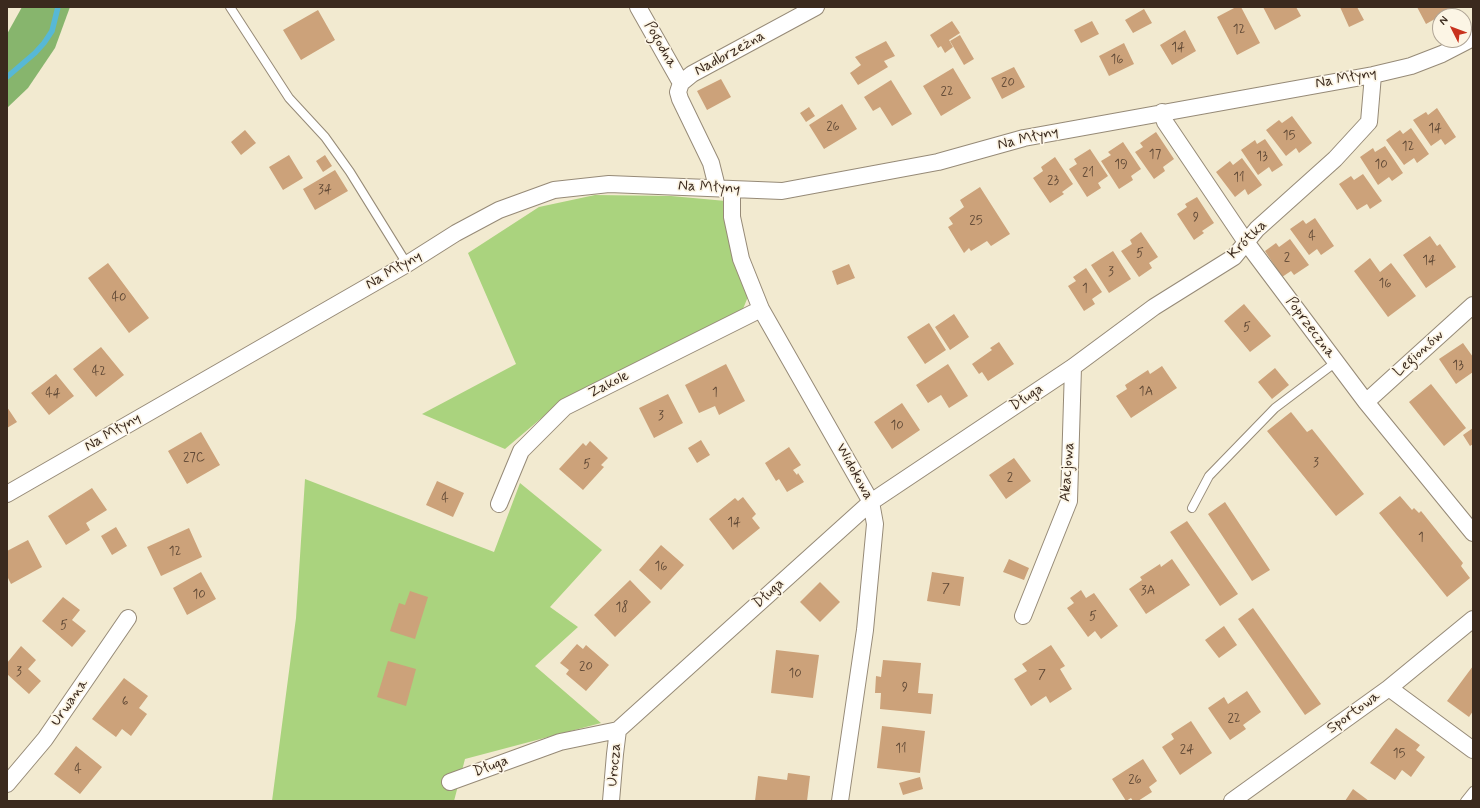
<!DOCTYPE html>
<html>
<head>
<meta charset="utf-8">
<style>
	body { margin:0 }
	#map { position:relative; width:1480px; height:808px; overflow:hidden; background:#f2ead0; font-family:Mynerve,sans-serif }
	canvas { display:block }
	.frame { position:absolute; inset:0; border:8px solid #3b2a1e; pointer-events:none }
	.north { position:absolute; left:1432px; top:8px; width:40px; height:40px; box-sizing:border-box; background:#fcf5e5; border:1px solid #afa495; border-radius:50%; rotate:312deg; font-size:11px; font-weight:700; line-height:16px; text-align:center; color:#3b2a1e }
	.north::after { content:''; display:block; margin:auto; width:14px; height:18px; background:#c8321e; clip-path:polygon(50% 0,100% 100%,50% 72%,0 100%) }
</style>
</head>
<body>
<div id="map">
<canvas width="1480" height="808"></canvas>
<div class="frame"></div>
<div class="north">N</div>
</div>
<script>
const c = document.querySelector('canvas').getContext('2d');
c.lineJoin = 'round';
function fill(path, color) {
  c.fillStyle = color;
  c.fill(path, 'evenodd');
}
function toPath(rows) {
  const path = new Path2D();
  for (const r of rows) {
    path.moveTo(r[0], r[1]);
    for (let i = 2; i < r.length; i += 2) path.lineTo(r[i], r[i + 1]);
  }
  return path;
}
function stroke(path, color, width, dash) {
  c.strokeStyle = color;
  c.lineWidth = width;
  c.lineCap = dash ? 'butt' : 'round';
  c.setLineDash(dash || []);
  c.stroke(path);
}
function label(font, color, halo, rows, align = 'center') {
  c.font = font + ' Mynerve,sans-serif';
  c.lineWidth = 3.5;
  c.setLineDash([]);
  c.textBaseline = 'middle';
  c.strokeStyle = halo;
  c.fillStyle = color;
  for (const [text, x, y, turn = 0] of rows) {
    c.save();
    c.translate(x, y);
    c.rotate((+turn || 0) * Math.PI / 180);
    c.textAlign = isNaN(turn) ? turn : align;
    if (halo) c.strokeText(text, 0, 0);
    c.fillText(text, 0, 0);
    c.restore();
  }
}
const green = toPath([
	[595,195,671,196,726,201,749,294,741,314,551,410,505,449,422,414,516,364,468,253,539,207],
	[305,479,494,552,520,483,602,550,550,607,578,627,535,666,601,723,465,759,454,801,272,801,296,618]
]);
const forest = toPath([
	[22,7,70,7,55,48,28,88,7,108,7,34]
]);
const stream = toPath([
	[7,77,35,53,44,43,52,31,58,7]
]);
const building = toPath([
	[1236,7,1241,7,1260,43,1237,55,1217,17],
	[1263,7,1296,7,1301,16,1275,30],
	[1340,7,1357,7,1364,20,1349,27],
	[1417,7,1456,7,1426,24],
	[1144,9,1152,23,1133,33,1125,20],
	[318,10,335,40,301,60,283,30],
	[952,21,960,33,949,40,953,47,945,53,941,46,938,48,930,35],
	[1092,21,1099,34,1081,43,1074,30],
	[1185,30,1196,51,1172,65,1160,45],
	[960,35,974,59,964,65,950,41],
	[886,41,895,56,884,61,888,67,858,85,850,73,861,65,855,57],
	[1124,43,1134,64,1109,76,1099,56],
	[1014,67,1025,87,1002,99,991,78],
	[953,68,971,98,941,116,923,86],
	[721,79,731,97,707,110,697,91],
	[891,80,912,114,892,126,880,107,873,111,864,97],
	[842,104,857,129,824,149,809,125],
	[809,107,815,116,806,122,800,113],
	[1437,108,1456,137,1445,145,1441,139,1431,146,1413,120,1426,112,1428,115],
	[1292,116,1312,143,1299,153,1296,148,1286,156,1266,130,1279,120,1282,123],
	[1411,128,1429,154,1417,163,1414,158,1404,165,1386,140,1400,130,1403,134],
	[245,130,256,143,241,155,231,142],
	[1156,132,1174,159,1163,167,1165,171,1154,179,1135,152,1143,147,1140,143],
	[1265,139,1283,165,1272,172,1269,167,1258,175,1241,150,1255,140,1257,144],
	[1123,142,1141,169,1131,176,1133,180,1119,189,1101,161,1111,155,1108,152],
	[1385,146,1403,173,1392,181,1389,177,1378,185,1360,157,1373,148,1375,152],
	[1090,149,1108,176,1098,183,1101,188,1087,197,1069,169,1077,164,1074,159],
	[289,155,303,178,283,190,269,167],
	[325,155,332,166,323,172,316,161],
	[1055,157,1073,184,1062,192,1064,194,1050,203,1033,178,1043,171,1041,167],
	[1242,158,1262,185,1248,195,1245,189,1235,197,1216,172,1230,161,1233,165],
	[335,170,348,191,315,210,303,189],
	[1363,174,1382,201,1370,209,1367,204,1357,210,1339,184,1351,176,1354,180],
	[980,187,1010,234,991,246,987,241,971,251,969,248,964,253,948,227,953,224,949,218,964,207,960,200],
	[1197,197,1214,223,1202,231,1204,233,1194,240,1177,214,1187,207,1185,204],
	[1315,218,1334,246,1321,255,1317,249,1309,255,1290,229,1303,220,1306,224],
	[1141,232,1158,257,1149,263,1152,268,1139,277,1121,251,1132,244,1130,240],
	[1430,236,1437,246,1440,244,1456,267,1426,288,1403,255],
	[1290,239,1309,265,1294,275,1291,271,1282,277,1265,251,1276,243,1279,247],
	[1113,251,1131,279,1109,293,1091,265],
	[1370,258,1380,272,1391,263,1416,296,1388,317,1354,271],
	[108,263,149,318,129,333,88,278],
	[849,264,855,278,837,285,832,271],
	[1086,268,1102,292,1092,299,1095,304,1084,311,1068,286,1076,281,1073,277],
	[1244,304,1271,336,1250,352,1224,321],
	[954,314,969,337,950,350,935,327],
	[929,323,946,350,925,364,907,337],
	[999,342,1014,364,988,381,982,372,979,374,972,364,992,350,990,348],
	[1463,343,1473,357,1473,372,1456,384,1439,359],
	[101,347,124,375,96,397,73,369],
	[726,364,745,401,719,415,715,406,699,413,685,385],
	[948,364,968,396,949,408,941,395,928,403,916,385],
	[1162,366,1177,388,1131,418,1116,396,1127,389,1125,385,1148,370,1150,374],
	[1275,368,1289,385,1272,399,1258,382],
	[56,374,74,396,49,415,31,393],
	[1431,384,1466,428,1444,446,1409,402],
	[668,394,683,423,654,438,639,408],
	[902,403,920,430,892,449,874,422],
	[7,407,17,422,7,428],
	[1291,412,1307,432,1312,429,1364,494,1336,516,1267,431],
	[1473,428,1473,444,1470,446,1463,435],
	[201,432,220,465,187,484,168,451],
	[701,440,710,455,697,463,688,448],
	[590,441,608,458,601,465,604,467,583,490,559,469,583,443,586,446],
	[789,447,801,465,793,470,797,475,798,473,804,482,787,492,779,479,776,481,765,463],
	[1014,458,1031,481,1006,499,989,475],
	[437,481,464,493,453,517,426,505],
	[92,488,107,510,86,523,90,530,66,545,48,516],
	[1400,496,1412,510,1414,508,1419,513,1421,511,1463,563,1461,566,1470,578,1447,597,1379,513],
	[743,497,756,514,752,518,760,528,733,550,709,519,735,498,738,501],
	[1225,502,1270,570,1252,581,1208,514],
	[1187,521,1238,594,1220,606,1170,532],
	[116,527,127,546,112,555,101,536],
	[189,528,202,557,161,576,147,547],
	[28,540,42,567,11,584,7,576,7,551],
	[661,545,684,565,661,590,639,570],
	[1009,559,1029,568,1024,580,1003,572],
	[1172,559,1190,585,1146,614,1129,589,1142,580,1140,577,1160,564,1161,567],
	[201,572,216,599,187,615,173,588],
	[932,572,964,577,960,606,927,601],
	[630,580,651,602,615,637,594,615],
	[820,582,840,602,820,622,800,602],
	[1081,590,1086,598,1094,593,1118,626,1101,639,1095,631,1088,637,1067,608,1074,603,1070,598],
	[410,591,428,597,415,639,390,631,399,603,405,605],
	[63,597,80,610,72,620,86,631,72,647,42,621],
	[1253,608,1321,704,1305,715,1238,619],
	[1224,626,1237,645,1219,658,1205,640],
	[577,644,583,649,586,645,609,665,586,691,566,674,569,670,560,663],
	[1051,645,1065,666,1060,669,1072,689,1050,703,1046,696,1031,706,1014,679,1027,671,1022,664],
	[21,646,36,660,28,669,41,681,29,694,7,674,7,663],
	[776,650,819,655,813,698,771,693],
	[883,660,921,663,918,693,933,694,931,714,880,709,881,693,875,693,876,676,881,677],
	[388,661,416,669,406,706,377,697],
	[1473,666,1473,711,1469,717,1447,701],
	[124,678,148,696,139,708,147,714,131,736,122,729,116,737,92,719],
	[1247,691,1261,712,1243,725,1246,729,1230,740,1208,708,1224,697,1228,704],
	[1191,721,1212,753,1180,775,1162,747,1174,739,1171,734],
	[882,726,925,731,920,773,877,768],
	[1396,728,1420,745,1416,750,1425,757,1411,777,1402,770,1395,780,1370,763],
	[76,746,102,767,80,794,54,774],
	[1143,759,1157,781,1149,787,1152,792,1138,801,1133,801,1131,798,1126,801,1112,779],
	[788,773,810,776,807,801,755,801,758,776,787,780],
	[920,777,923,789,903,795,899,783],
	[1353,789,1369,801,1345,801]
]);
const service = toPath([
	[230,7,289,98,325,137,350,172,407,264],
	[1192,508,1209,476,1275,408,1336,362],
	[1465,801,1473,791]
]);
const minor = toPath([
	[638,7,681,83],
	[1162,112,1165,122,1246,242,1366,402,1473,533],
	[717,187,711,163,680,99,678,92,681,83,692,74,816,7],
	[732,190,732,217,741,259,761,309,871,502,875,524,865,630,840,801],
	[1366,402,1473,305],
	[7,494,407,264,456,233,499,210,554,190,609,184,782,191,938,162,1024,138,1373,75,1411,66,1442,54,1473,38],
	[499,504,521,451,565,407,761,309],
	[1023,616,1069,501,1073,367],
	[1389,688,1473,750],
	[450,782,560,742,618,730,871,502,1073,367,1154,307,1234,257,1257,229,1335,159,1369,122,1373,75],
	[7,784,45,739,128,618],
	[611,801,615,754,618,730],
	[1232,801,1389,688,1473,619]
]);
const numberNames = [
	["12",1239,30],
	["14",1178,48],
	["16",1117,60],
	["20",1008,83],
	["22",947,92],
	["26",833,127],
	["14",1435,129],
	["15",1289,136],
	["12",1408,147],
	["17",1155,155],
	["13",1262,157],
	["19",1121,165],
	["10",1381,165],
	["21",1088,173],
	["11",1239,178],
	["23",1053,181],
	["34",325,190],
	["9",1196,218],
	["25",976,221],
	["4",1312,237],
	["5",1140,254],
	["2",1287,258],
	["14",1429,261],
	["3",1111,272],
	["16",1385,284],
	["1",1085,289],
	["40",119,298],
	["5",1247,328],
	["13",1458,366],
	["42",99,372],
	["1A",1146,392],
	["1",715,393],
	["44",53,394],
	["3",661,416],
	["10",897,426],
	["27C",194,458],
	["3",1316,463],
	["5",587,465],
	["2",1010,478],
	["4",445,499],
	["14",734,523],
	["1",1421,538],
	["12",175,552],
	["16",661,567],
	["7",946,589],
	["3A",1148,591],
	["10",199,595],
	["18",622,608],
	["5",1093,617],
	["5",64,626],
	["20",586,667],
	["3",19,672],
	["10",795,674],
	["7",1042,675],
	["9",905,688],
	["6",125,702],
	["22",1234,719],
	["11",901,749],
	["24",1187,750],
	["15",1399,754],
	["4",78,770],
	["26",1135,780]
];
const streetNames = [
	["Pogodna",660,45,60],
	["Nadbrzeżna",730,54,-29],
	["Na Młyny",1346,79,-10],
	["Na Młyny",1028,139,-13],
	["Na Młyny",709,188,3],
	["Krótka",1248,240,-45],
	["Na Młyny",394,271,-30],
	["Poprzeczna",1310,328,53],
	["Legionów",1419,354,-42],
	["Zakole",609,385,-27],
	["Długa",1027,398,-34],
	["Na Młyny",113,433,-30],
	["Widokowa",854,472,61],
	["Akacjowa",1068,472,-86],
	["Długa",769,594,-42],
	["Urwana",70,703,-55],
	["Sportowa",1354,713,-36],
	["Urocza",615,765,-85],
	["Długa",491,767,-20]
];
fill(green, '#aad37e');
fill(forest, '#87b56d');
stroke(stream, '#57b8d6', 5.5);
fill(building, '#cca27a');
stroke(service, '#968a77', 10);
stroke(minor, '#968a77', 18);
stroke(service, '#fff', 8);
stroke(minor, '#fff', 16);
label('13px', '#5f4835', null, numberNames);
label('15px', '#3b2a1e', '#fcf5e5', streetNames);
</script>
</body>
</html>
